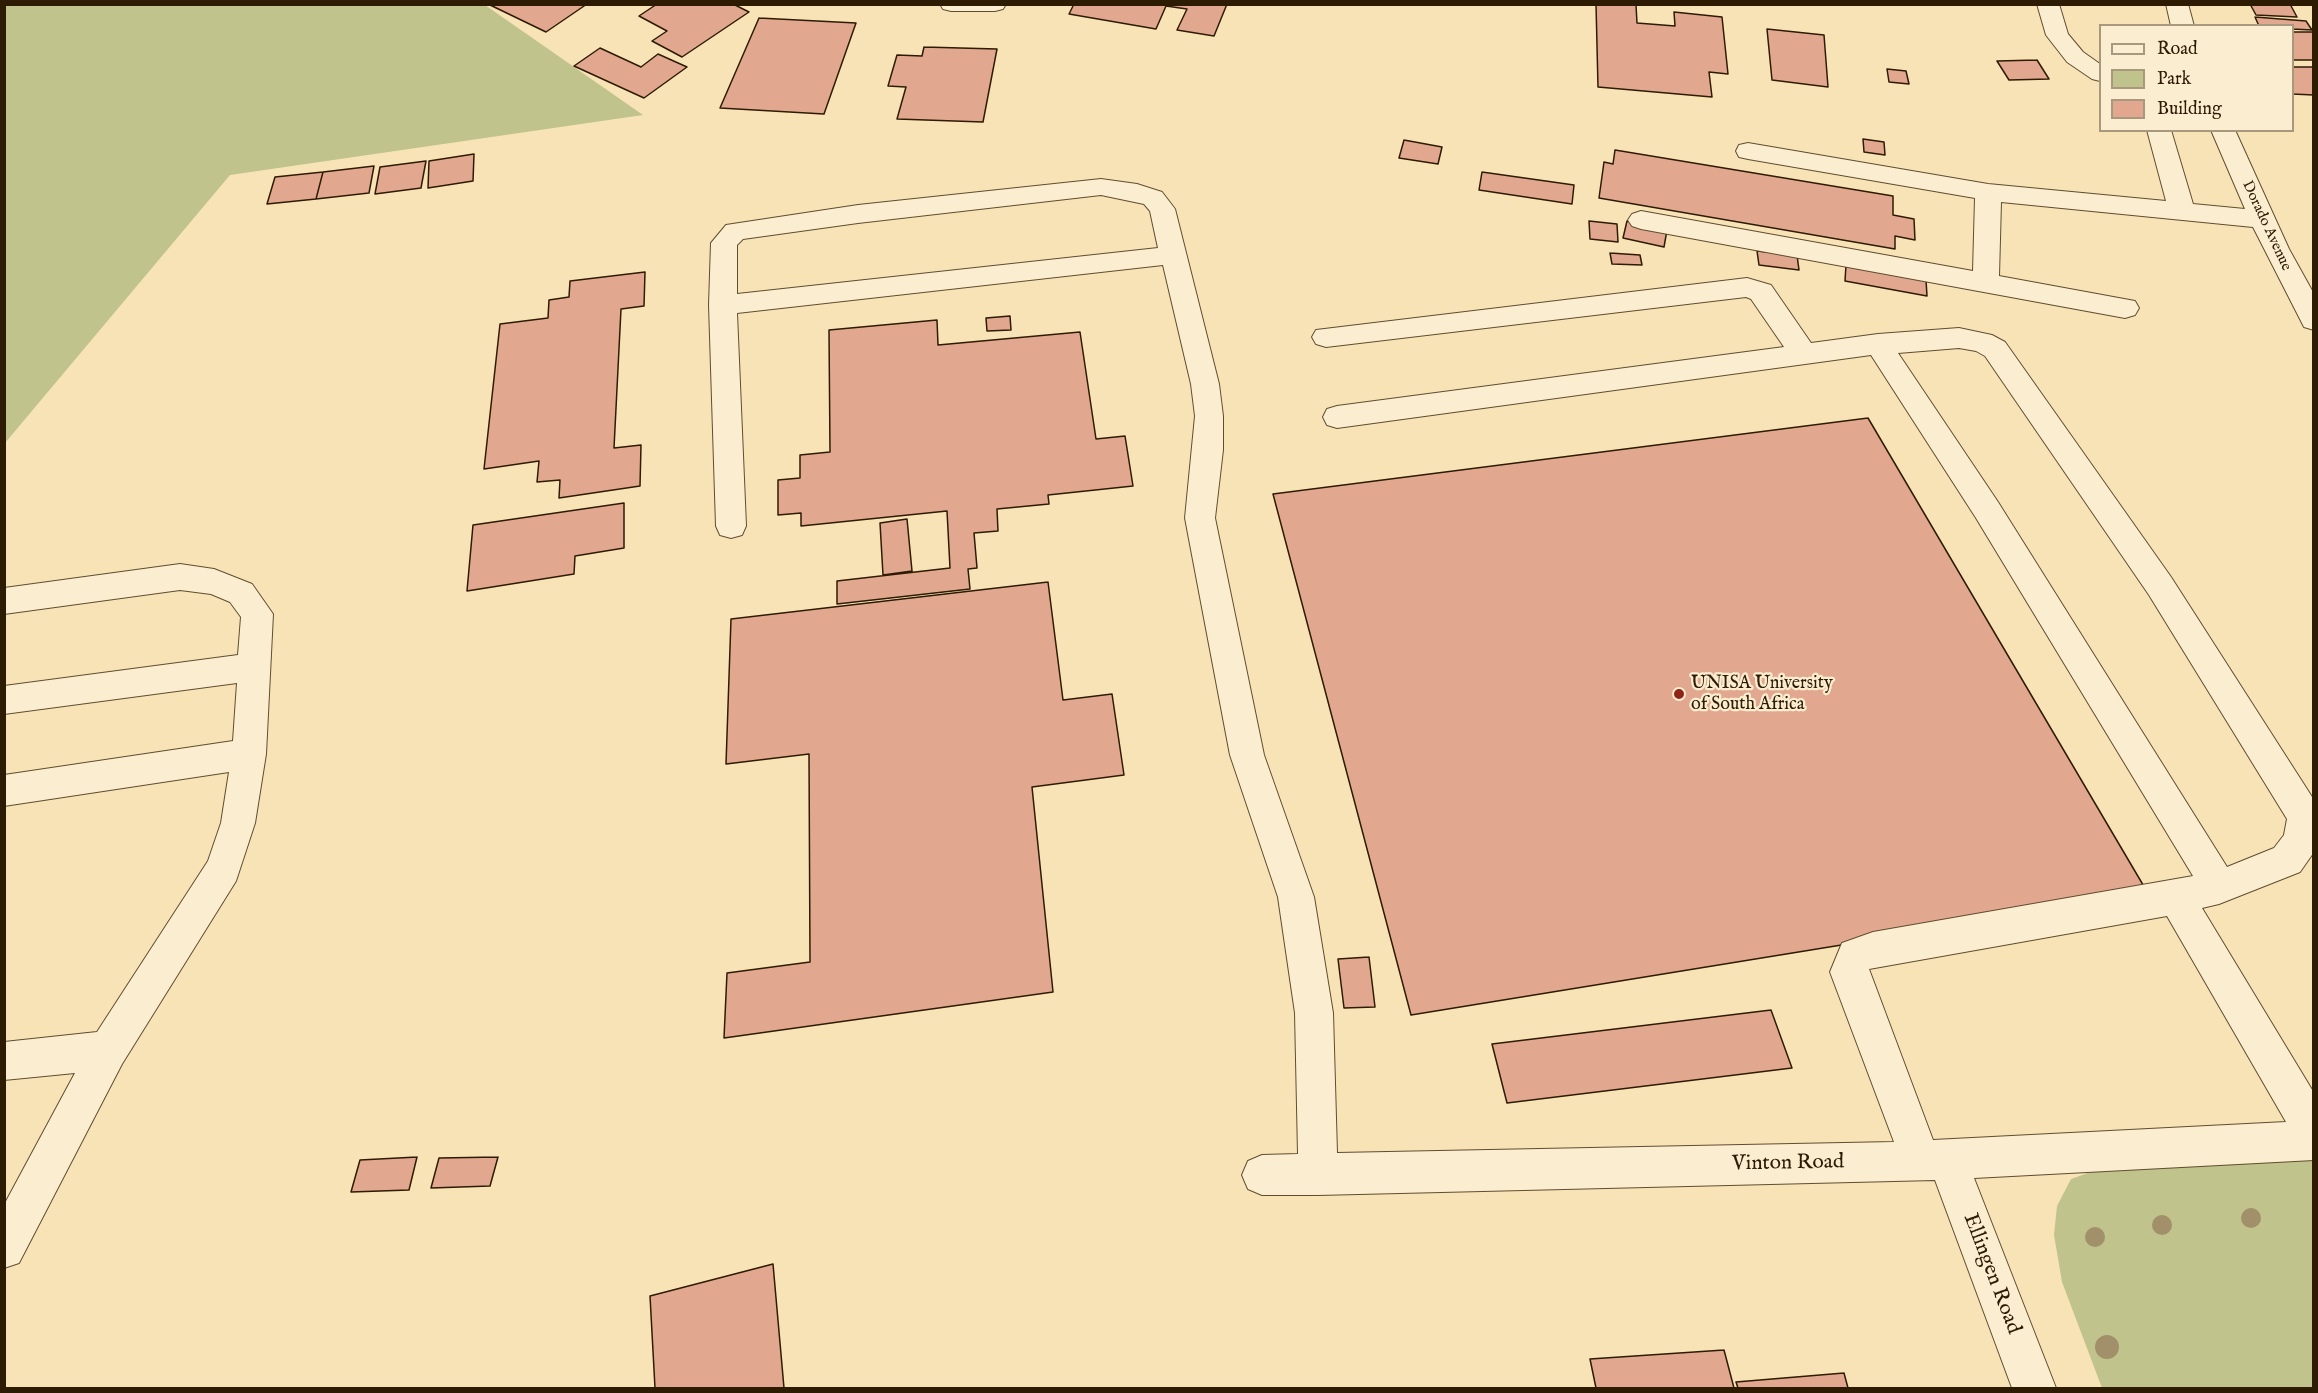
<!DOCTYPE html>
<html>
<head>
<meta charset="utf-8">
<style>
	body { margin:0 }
	#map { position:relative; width:2318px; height:1393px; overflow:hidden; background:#f8e3b6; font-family:"IM FELL English",serif }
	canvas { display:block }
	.frame { position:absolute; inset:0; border:6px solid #2e1b03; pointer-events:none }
	.legend { position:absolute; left:2099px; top:24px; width:195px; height:108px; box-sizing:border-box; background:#faedd0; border:2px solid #a8997e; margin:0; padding:8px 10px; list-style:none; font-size:18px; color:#2e1b03 }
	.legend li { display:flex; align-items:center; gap:12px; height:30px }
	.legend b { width:30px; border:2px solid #a8997e }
</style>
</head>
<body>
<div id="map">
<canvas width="2318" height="1393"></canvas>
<div class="frame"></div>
<ul class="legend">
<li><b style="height:8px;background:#faedd0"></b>Road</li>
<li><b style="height:16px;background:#c0c38c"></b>Park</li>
<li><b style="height:16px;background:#e2a88f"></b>Building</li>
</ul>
</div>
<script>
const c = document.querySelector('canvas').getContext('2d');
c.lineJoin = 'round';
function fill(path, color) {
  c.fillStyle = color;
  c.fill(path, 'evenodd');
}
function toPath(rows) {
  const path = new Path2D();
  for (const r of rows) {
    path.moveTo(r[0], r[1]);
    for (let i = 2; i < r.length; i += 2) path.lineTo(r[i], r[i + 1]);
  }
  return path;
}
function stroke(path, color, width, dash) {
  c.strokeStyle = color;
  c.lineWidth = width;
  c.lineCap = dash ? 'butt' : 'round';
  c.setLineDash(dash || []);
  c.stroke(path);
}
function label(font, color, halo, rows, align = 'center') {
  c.font = font + ' "IM FELL English",serif';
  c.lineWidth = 4.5;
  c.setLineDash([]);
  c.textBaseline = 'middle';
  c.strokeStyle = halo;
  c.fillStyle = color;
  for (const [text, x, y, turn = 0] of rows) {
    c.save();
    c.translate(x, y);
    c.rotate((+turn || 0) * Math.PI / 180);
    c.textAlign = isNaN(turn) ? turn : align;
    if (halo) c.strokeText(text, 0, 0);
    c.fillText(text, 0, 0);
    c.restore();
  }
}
const green = toPath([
	[5,4,485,5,643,115,230,175,5,443],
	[2313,1157,2313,1388,2102,1388,2062,1282,2054,1235,2057,1206,2071,1179,2102,1168]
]);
const building = toPath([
	[488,4,587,4,546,32,488,4],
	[657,4,733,4,749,12,682,57,652,41,667,31,639,16,657,4],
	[1074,4,1227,4,1214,36,1177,30,1187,9,1166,6,1156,29,1069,14,1074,4],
	[1596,4,1636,5,1637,23,1675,26,1674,12,1722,17,1728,74,1709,72,1712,97,1598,87,1596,4],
	[2250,4,2290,4,2297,17,2256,15,2250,4],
	[2255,17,2306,21,2312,30,2292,29,2292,26,2259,26,2255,17],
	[759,18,856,23,824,114,720,108,759,18],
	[1767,29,1824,35,1828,87,1772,80,1767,29],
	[2292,32,2313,32,2314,60,2292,60,2292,32],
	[924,47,997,49,983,122,897,119,906,87,888,86,897,55,922,56,924,47],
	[600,48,641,67,658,54,687,67,644,98,574,66,600,48],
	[2037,60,2049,79,2009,80,1997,61,2037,60],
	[2292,67,2314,67,2314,95,2292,94,2292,67],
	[1887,69,1906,71,1909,84,1889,82,1887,69],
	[1863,139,1884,142,1885,155,1864,152,1863,139],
	[1404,140,1442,147,1438,164,1399,158,1404,140],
	[1615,150,1893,196,1893,215,1914,219,1915,240,1895,236,1895,249,1599,198,1604,162,1613,164,1615,150],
	[474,154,473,181,428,188,429,161,474,154],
	[426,161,421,188,375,194,380,167,426,161],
	[374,166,369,193,316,199,323,172,374,166],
	[323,172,316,199,267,204,275,177,323,172],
	[1482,172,1574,185,1572,204,1479,190,1482,172],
	[1589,221,1617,224,1618,242,1590,239,1589,221],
	[1627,221,1667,230,1664,247,1623,238,1627,221],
	[1757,251,1797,255,1799,270,1759,265,1757,251],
	[1610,253,1640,255,1642,265,1612,264,1610,253],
	[1846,265,1926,280,1927,296,1845,281,1846,265],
	[645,272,644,306,621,309,614,448,641,445,640,486,559,498,560,480,537,482,539,461,484,469,500,324,548,318,549,300,569,297,570,281,645,272],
	[1010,316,1011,330,987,331,986,318,1010,316],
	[937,320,938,345,1080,332,1096,439,1125,436,1133,486,1048,495,1049,504,997,509,998,531,974,533,977,568,968,569,970,589,837,604,837,581,950,568,947,511,801,526,801,513,778,515,778,480,800,478,800,455,830,452,829,330,937,320],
	[1868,418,2149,895,1411,1015,1273,494,1868,418],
	[624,503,624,548,575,556,574,574,467,591,473,525,624,503],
	[907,519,912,571,883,575,880,523,907,519],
	[1048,582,1063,700,1112,694,1124,775,1032,787,1053,992,724,1038,727,973,810,962,809,754,726,764,731,619,1048,582],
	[1369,957,1375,1007,1344,1008,1338,959,1369,957],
	[1771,1010,1792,1068,1507,1103,1492,1044,1771,1010],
	[417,1157,409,1190,351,1192,360,1160,417,1157],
	[498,1157,490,1186,431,1188,439,1158,498,1157],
	[773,1264,784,1388,655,1388,650,1296,773,1264],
	[1724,1350,1734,1388,1596,1388,1590,1359,1724,1350],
	[1844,1373,1848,1388,1738,1388,1736,1382,1844,1373]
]);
const minor = toPath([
	[940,4,1006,4,1003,9,995,11,951,11,943,9,940,4],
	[2037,4,2059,4,2068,34,2083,52,2100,64,2100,81,2092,79,2067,62,2046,35,2037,4],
	[2166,4,2188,4,2194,26,2171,26,2166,4],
	[2147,130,2171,130,2193,204,2245,209,2211,130,2235,130,2289,249,2314,294,2314,330,2304,327,2253,227,2001,202,1999,276,2135,301,2139,308,2135,315,2125,318,1641,229,1632,226,1628,220,1632,214,1641,211,1973,271,1975,198,1748,159,1739,157,1736,151,1739,145,1748,143,1988,184,2166,201,2147,130],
	[1101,179,1137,184,1162,192,1175,209,1219,384,1223,416,1223,450,1215,518,1264,755,1314,897,1333,1013,1337,1153,1894,1142,1830,972,1842,943,1873,932,2193,876,1976,518,1871,355,1337,428,1327,425,1323,417,1327,409,1337,406,1784,347,1751,299,1746,297,1326,347,1316,344,1312,337,1316,330,1747,278,1771,285,1811,343,1878,334,1959,328,1992,335,2005,342,2171,577,2314,800,2314,852,2300,872,2219,904,2202,908,2314,1093,2314,1160,1974,1178,2056,1388,2012,1388,1935,1180,1318,1195,1262,1195,1248,1189,1242,1175,1248,1161,1262,1155,1298,1154,1295,1013,1278,897,1230,755,1185,518,1195,416,1191,384,1163,265,737,313,746,526,742,535,731,538,720,535,716,526,709,305,711,243,726,225,858,205,1101,179],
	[1101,195,1144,204,1150,211,1158,248,737,294,737,245,743,239,858,223,1101,195],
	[1959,348,1976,351,1985,356,2149,595,2287,819,2284,835,2274,848,2227,867,1998,502,1898,353,1959,348],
	[2167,916,2286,1122,1933,1140,1869,969,2167,916],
	[180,564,214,569,252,584,273,614,266,754,255,823,236,881,122,1064,19,1263,4,1268,4,1205,75,1073,4,1080,4,1042,97,1032,208,861,221,823,229,772,4,806,4,775,233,741,237,683,4,714,4,686,238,655,241,617,230,602,211,594,180,590,4,614,4,588,180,564]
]);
const trees = [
	[2251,1218,10],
	[2162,1225,10],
	[2095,1237,10],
	[2107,1347,12]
];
const markers = [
	[1679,694,6,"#8f2418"]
];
const farStreetnames = [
	["Dorado Avenue",2266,226,65]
];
const poiNames = [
	["UNISA University",1691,684],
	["of South Africa",1691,705]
];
const nearStreetnames = [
	["Vinton Road",1788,1164,-1],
	["Ellingen Road",1991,1274,69]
];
fill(green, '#c0c38c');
fill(building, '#e2a88f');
stroke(building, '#2e1b03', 1.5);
stroke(minor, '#604d30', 2);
fill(minor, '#faedd0');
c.fillStyle = '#a1906a';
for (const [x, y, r] of trees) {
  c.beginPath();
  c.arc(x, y, r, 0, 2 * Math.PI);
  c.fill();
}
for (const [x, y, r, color] of markers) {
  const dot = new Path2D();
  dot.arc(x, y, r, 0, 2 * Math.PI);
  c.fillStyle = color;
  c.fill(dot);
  stroke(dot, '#faedd0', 2);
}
label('15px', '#2e1b03', '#faedd0', farStreetnames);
label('18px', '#2e1b03', '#faedd0', poiNames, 'left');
label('21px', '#2e1b03', '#faedd0', nearStreetnames);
</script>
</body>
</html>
